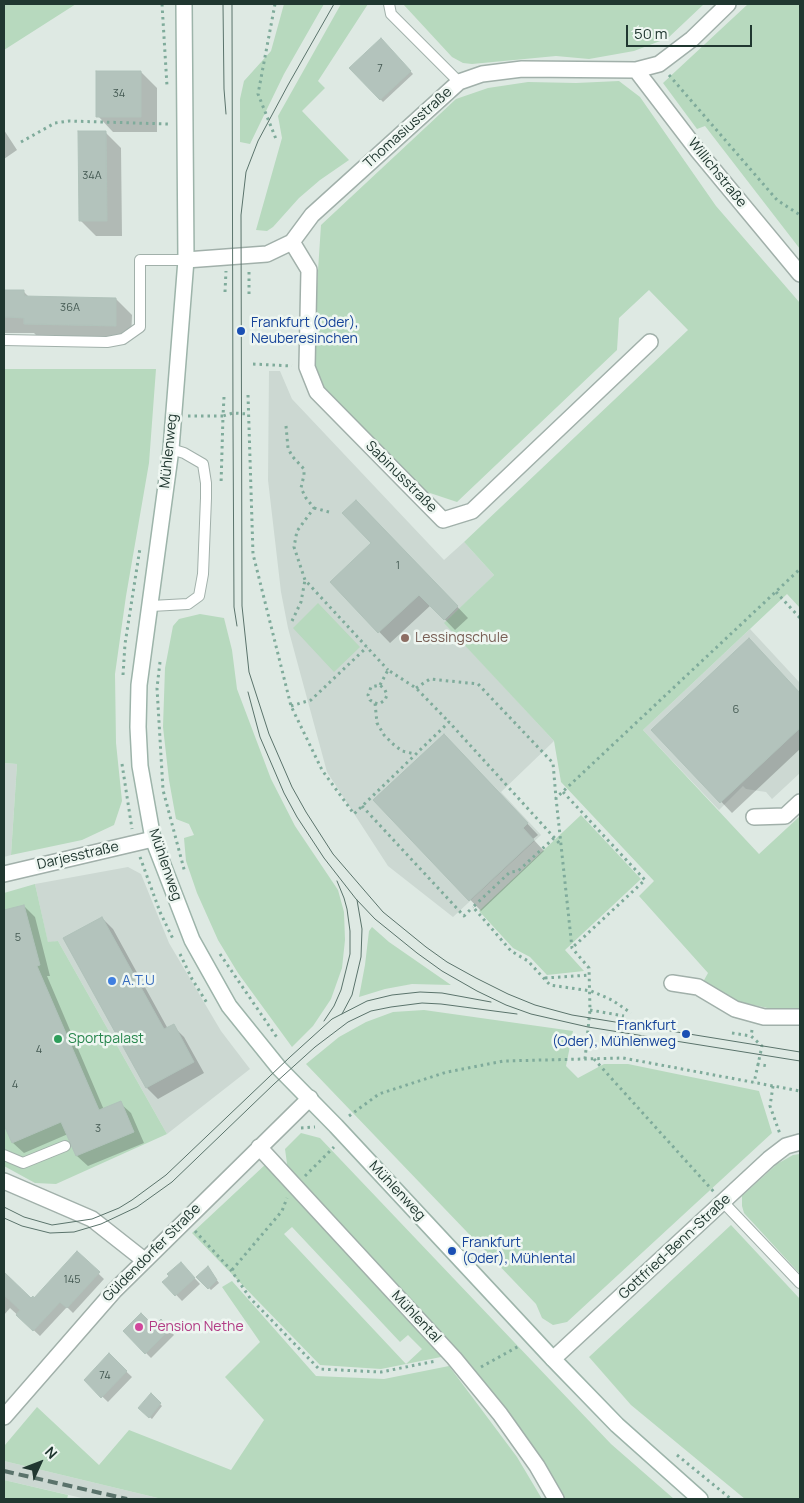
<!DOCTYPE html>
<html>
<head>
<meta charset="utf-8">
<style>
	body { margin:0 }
	#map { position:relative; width:804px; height:1503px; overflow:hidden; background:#dee9e3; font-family:Manrope,sans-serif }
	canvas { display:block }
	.frame { position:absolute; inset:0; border:5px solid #203730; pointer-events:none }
	.north { position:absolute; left:15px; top:1438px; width:50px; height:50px; -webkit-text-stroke:4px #eef6f1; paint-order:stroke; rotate:47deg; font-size:14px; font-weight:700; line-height:20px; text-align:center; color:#203730 }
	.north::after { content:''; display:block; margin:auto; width:18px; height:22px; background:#203730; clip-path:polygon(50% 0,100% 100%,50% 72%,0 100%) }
	.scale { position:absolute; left:626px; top:25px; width:126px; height:22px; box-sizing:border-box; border:2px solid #203730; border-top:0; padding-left:6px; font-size:15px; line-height:18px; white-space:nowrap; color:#203730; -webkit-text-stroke:4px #eef6f1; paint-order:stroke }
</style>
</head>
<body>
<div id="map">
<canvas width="804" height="1503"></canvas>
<div class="frame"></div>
<div class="north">N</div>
<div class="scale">50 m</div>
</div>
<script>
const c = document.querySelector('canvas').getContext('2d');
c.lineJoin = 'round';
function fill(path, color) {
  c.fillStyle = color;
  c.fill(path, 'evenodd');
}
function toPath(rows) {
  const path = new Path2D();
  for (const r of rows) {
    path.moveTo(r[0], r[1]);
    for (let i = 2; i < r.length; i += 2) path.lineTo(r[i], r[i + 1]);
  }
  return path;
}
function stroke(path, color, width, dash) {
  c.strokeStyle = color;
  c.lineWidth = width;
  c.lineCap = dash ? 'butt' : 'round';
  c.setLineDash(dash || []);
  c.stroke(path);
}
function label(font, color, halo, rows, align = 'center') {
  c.font = font + ' Manrope,sans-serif';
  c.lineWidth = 5;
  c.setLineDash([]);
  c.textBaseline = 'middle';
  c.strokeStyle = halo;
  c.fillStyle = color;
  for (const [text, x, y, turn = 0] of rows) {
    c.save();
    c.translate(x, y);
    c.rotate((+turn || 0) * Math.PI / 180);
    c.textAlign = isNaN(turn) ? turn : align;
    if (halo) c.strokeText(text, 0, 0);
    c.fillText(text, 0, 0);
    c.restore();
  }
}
const built = toPath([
	[269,371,280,371,292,399,444,560,464,542,494,575,445,623,554,741,501,792,541,835,453,917,388,866,327,772,288,628,281,592,268,480],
	[750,629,800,683,800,773,772,799,766,792,746,789,743,786,719,810,643,730],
	[4,763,17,764,11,855,4,857],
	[128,867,141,874,169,943,221,1031,250,1069,167,1134,58,941,48,943,35,884],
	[4,1461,162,1499,86,1499,4,1480]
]);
const green = toPath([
	[4,4,76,4,4,50],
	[284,4,324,4,284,74,250,144,240,142,240,99,244,81,271,51],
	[341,4,368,4,318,81,325,88,302,111,349,160,320,180,299,198,273,227,267,231,256,230,282,138,278,116],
	[403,4,704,4,668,38,634,51,589,59,556,56,472,64,463,63,452,57],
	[748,4,800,4,800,249,705,126,697,129,663,83],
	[619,81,640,97,716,206,800,303,800,608,787,594,643,730,759,854,800,816,800,1010,772,1009,731,1000,703,982,708,973,639,896,654,881,561,782,554,741,444,623,494,575,464,542,688,330,649,290,619,318,617,350,457,502,427,492,324,388,315,368,314,331,321,225,456,99,488,88,528,82,576,83],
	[4,369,156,369,149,463,126,596,115,674,116,743,122,801,114,825,82,840,11,855,17,764,4,763,4,524,5,500,4,498],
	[318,603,360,647,334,672,293,628],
	[200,614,224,618,232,650,237,689,271,779,295,826,338,890,344,912,345,940,342,968,331,999,313,1026,292,1047,238,973,218,940,197,893,186,861,184,838,194,835,189,824,176,819,169,780,163,727,165,668,173,626,179,619],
	[581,815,641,879,565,950,584,971,547,975,530,957,513,948,479,911],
	[35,884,48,942,58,941,167,1134,56,1184,35,1183,4,1166,4,893],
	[372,927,389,942,451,985,412,984,385,989,359,997,365,965,369,931],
	[424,1010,573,1031,566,1066,578,1078,604,1064,628,1064,759,1091,772,1133,567,1322,553,1325,542,1318,536,1304,306,1064,339,1037,366,1022,393,1012],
	[301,1133,320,1138,611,1444,674,1499,564,1499,540,1462,288,1171,285,1149],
	[800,1154,800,1274,744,1213,742,1206,742,1196,777,1164,793,1155],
	[267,1163,446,1356,381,1369,320,1365,192,1233],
	[292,1227,400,1342,408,1335,422,1349,406,1364,284,1234],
	[731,1225,800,1299,800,1499,745,1499,631,1405,589,1357],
	[232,1281,316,1376,384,1379,449,1366,517,1457,542,1499,162,1499,4,1461,5,1445,37,1407,99,1465,129,1430,231,1470,264,1420,225,1377,260,1342,222,1287],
	[4,1480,68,1495,67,1499,4,1499]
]);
const shadow = toPath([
	[381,40,413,74,383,102,351,68],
	[141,72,157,88,157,132,113,132,98,116],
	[4,130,17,150,4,159],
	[105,132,121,148,122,236,96,236,80,220],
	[4,291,24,292,30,298,116,299,132,315,131,341,41,340,34,333,4,333],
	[367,512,468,618,455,630,431,605,390,643,331,582,373,543],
	[759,651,800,694,800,749,732,813,653,730],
	[455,746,538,835,533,839,544,851,481,911,375,800],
	[24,906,35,917,50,976,47,976,104,1110,120,1103,131,1113,144,1143,88,1166,77,1156,68,1134,24,1153,13,1143,4,1121,4,911],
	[102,918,113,929,168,1029,173,1026,184,1037,204,1073,158,1099,147,1088,64,939],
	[77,1253,104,1279,73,1313,67,1307,40,1336,10,1308,4,1315,4,1273,31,1300,34,1300],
	[186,1269,200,1284,182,1301,164,1282],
	[210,1270,219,1283,211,1290,198,1277],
	[161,1321,174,1335,151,1358,124,1331,154,1328],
	[109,1355,132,1377,108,1402,85,1380],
	[151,1395,162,1406,152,1419,142,1411]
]);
const building = toPath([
	[381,38,411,71,380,100,349,68,381,38],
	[96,71,141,71,141,117,96,117,96,71],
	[78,131,106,131,107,221,79,221,78,131],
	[4,290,24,290,24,296,116,298,116,326,24,324,24,318,4,317,4,290],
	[356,500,458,606,444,620,419,595,378,633,330,582,371,543,342,513,356,500],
	[749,638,800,693,800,728,720,803,651,730,749,638],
	[444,734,528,823,523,828,534,840,469,901,373,800,444,734],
	[24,905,40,965,37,966,99,1110,121,1101,134,1132,76,1156,61,1122,12,1143,4,1125,4,910,24,905],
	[102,917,164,1029,174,1024,194,1062,146,1088,63,938,102,917],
	[77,1251,100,1272,67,1308,60,1302,33,1331,16,1315,20,1310,4,1295,4,1272,31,1298,33,1296,34,1298,77,1251],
	[181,1262,195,1278,175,1296,162,1282,169,1276,167,1274,181,1262],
	[208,1266,217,1280,208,1289,196,1277,208,1266],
	[141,1313,154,1326,161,1319,170,1329,145,1354,123,1331,141,1313],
	[109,1353,127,1371,101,1398,84,1380,109,1353],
	[151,1393,161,1403,149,1418,138,1408,151,1393]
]);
const path = toPath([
	[162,4,167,86],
	[275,4,258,94,276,139],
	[669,75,777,200,800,215],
	[21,142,55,123,69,121,168,124],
	[225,292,226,271],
	[249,294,249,270],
	[253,364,292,366],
	[248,395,253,554,291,706,322,770,354,814,449,722,561,845],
	[224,397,223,416,233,413,248,414],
	[188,416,223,416,221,485],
	[286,426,288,448,292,456,304,469,304,475,301,488,306,498,314,508,297,531,294,547,305,580,388,670],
	[314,508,329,512],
	[776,592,800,618],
	[292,621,301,602,305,580],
	[160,662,157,688,163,790,185,873],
	[123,675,125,644,140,548],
	[380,685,388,670,416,688,449,722],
	[416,688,430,679,478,684,553,763,556,798],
	[375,703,379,704,385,700,387,695,385,690,380,685,371,687,368,695,370,700,375,703,377,723,384,735,393,744,402,751,415,754],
	[291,706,311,700,367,647],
	[122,764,132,829],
	[563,792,645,880,572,948],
	[362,806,464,916,473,907],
	[554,838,518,871,510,872,473,907,511,951,528,961,550,985,591,991,612,1000,631,1013],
	[140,857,160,912,174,941],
	[180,954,192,979,207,1003],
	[220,954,278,1039],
	[545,978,590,975],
	[590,1010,624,1016],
	[752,1030,751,1036,762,1046,754,1083],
	[732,1033,751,1036],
	[585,1059,590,1010,589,968,572,948,556,798,800,569],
	[594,1059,714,1192],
	[757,1064,768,1066],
	[773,1086,770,1106,780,1134],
	[349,1116,379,1094,447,1072,504,1061,623,1058,800,1091],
	[301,1128,315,1127],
	[305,1176,334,1147],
	[195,1231,231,1270,250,1298,319,1369,381,1372,436,1361],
	[232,1270,282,1211,287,1198],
	[481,1367,519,1346],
	[677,1455,731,1499]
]);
const lane = toPath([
	[389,4,391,14,459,82],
	[4,340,107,342,123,339,140,327,140,260,186,260],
	[151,606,188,604,199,596,203,574,206,498,206,483,203,464,184,453,171,449],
	[4,1155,23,1163,65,1146],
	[723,1202,800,1283]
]);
const street = toPath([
	[636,70,698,151,800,274],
	[292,242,309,270,307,367,317,392,443,520,472,511,650,342],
	[186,260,267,254,292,242,312,215,459,82,482,74,522,69,636,70,659,64,692,39,728,4],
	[754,817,785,816,800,802],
	[4,874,153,839],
	[672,983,698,987,735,1009,764,1017,800,1017],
	[259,1147,454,1358,500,1414,537,1466,556,1499],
	[4,1181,92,1219,144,1260],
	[553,1359,769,1159,786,1146,800,1142],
	[4,1417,114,1291,310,1098]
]);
const secondary = toPath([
	[184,4,186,260,171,449,139,685,138,727,140,766,153,839,192,940,229,1006,279,1068,336,1126,553,1359,617,1425,700,1499]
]);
const tram = toPath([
	[223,4,224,89,226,114],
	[232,4,233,426,234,607,237,626],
	[334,4,288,85,258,141,246,172,241,215,242,606,249,672,269,734,292,787,306,812,333,854,383,912,426,947,447,962,476,978,508,994,535,1005,572,1015,800,1052],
	[248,692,260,737,284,793,297,817,324,858,356,899,375,919,417,953,442,971,477,991,506,1005,531,1014,588,1027,800,1061],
	[342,1014,352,995,361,957,362,929,357,900],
	[324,1021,334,1006,341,990,350,954,350,931,347,909,344,898,337,881],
	[4,1207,24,1217,52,1225,92,1219,119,1208,132,1200,166,1175,290,1057,332,1019,367,1001,392,995,420,992,442,993,491,1002],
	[4,1218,22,1226,50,1233,74,1232,101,1224,137,1207,172,1182,274,1084,315,1047,348,1022,371,1011,391,1007,422,1003,441,1004,517,1014]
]);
const rail = toPath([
	[4,1471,127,1499]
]);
const markers = [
	[241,331,5,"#1a4fb4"],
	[405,638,5,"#8d6e63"],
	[112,981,5,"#3f7fe0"],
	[686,1034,5,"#1a4fb4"],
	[58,1039,5,"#2e9e5b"],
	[452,1251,5,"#1a4fb4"],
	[139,1327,5,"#d1479c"]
];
const numberNames = [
	["7",380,69],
	["34",119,94],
	["34A",92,176],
	["36A",70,308],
	["1",398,566],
	["6",736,710],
	["5",18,938],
	["4",39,1050],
	["4",15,1085],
	["3",98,1129],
	["145",72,1280],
	["74",105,1376]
];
const streetNames = [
	["Thomasiusstraße",408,128,-42],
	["Willichstraße",717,173,51],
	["Mühlenweg",169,451,-84],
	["Sabinusstraße",401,477,45],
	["Darjesstraße",78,856,-13],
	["Mühlenweg",165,865,71],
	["Mühlenweg",397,1191,47],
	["Gottfried-Benn-Straße",675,1247,-43],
	["Güldendorfer Straße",152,1253,-45],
	["Mühlental",416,1317,47]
];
const transitNames = [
	["Frankfurt (Oder),",251,323],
	["Neuberesinchen",251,339],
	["Frankfurt",676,1026,"right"],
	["(Oder), Mühlenweg",676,1042,"right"],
	["Frankfurt",462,1243],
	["(Oder), Mühlental",462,1259]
];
const educationNames = [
	["Lessingschule",415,638]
];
const shopNames = [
	["A.T.U",122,981]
];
const leisureNames = [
	["Sportpalast",68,1039]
];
const hotelNames = [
	["Pension Nethe",149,1327]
];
fill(built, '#ccd8d2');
fill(green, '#b7d9be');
fill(shadow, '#0003');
fill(building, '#b3c3bc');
stroke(building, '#b0c2ba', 1);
stroke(lane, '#a1b0aa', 12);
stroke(street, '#a1b0aa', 18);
stroke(secondary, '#9db4aa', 18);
stroke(path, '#7fab9b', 3, [2.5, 4]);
stroke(lane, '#fff', 10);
stroke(street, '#fff', 15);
stroke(secondary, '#fff', 15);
stroke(tram, '#5a736b', 1);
stroke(rail, '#5a736b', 4, [10, 5]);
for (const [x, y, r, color] of markers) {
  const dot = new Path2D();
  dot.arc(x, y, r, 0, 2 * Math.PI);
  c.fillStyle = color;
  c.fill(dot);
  stroke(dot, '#eef6f1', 2);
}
label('11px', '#455a53', null, numberNames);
label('14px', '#203730', '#eef6f1', streetNames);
label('14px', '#164399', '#eef6f1', transitNames, 'left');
label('14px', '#785e54', '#eef6f1', educationNames, 'left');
label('14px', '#366cbe', '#eef6f1', shopNames, 'left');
label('14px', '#27864d', '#eef6f1', leisureNames, 'left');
label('14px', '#b23c85', '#eef6f1', hotelNames, 'left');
</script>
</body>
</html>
